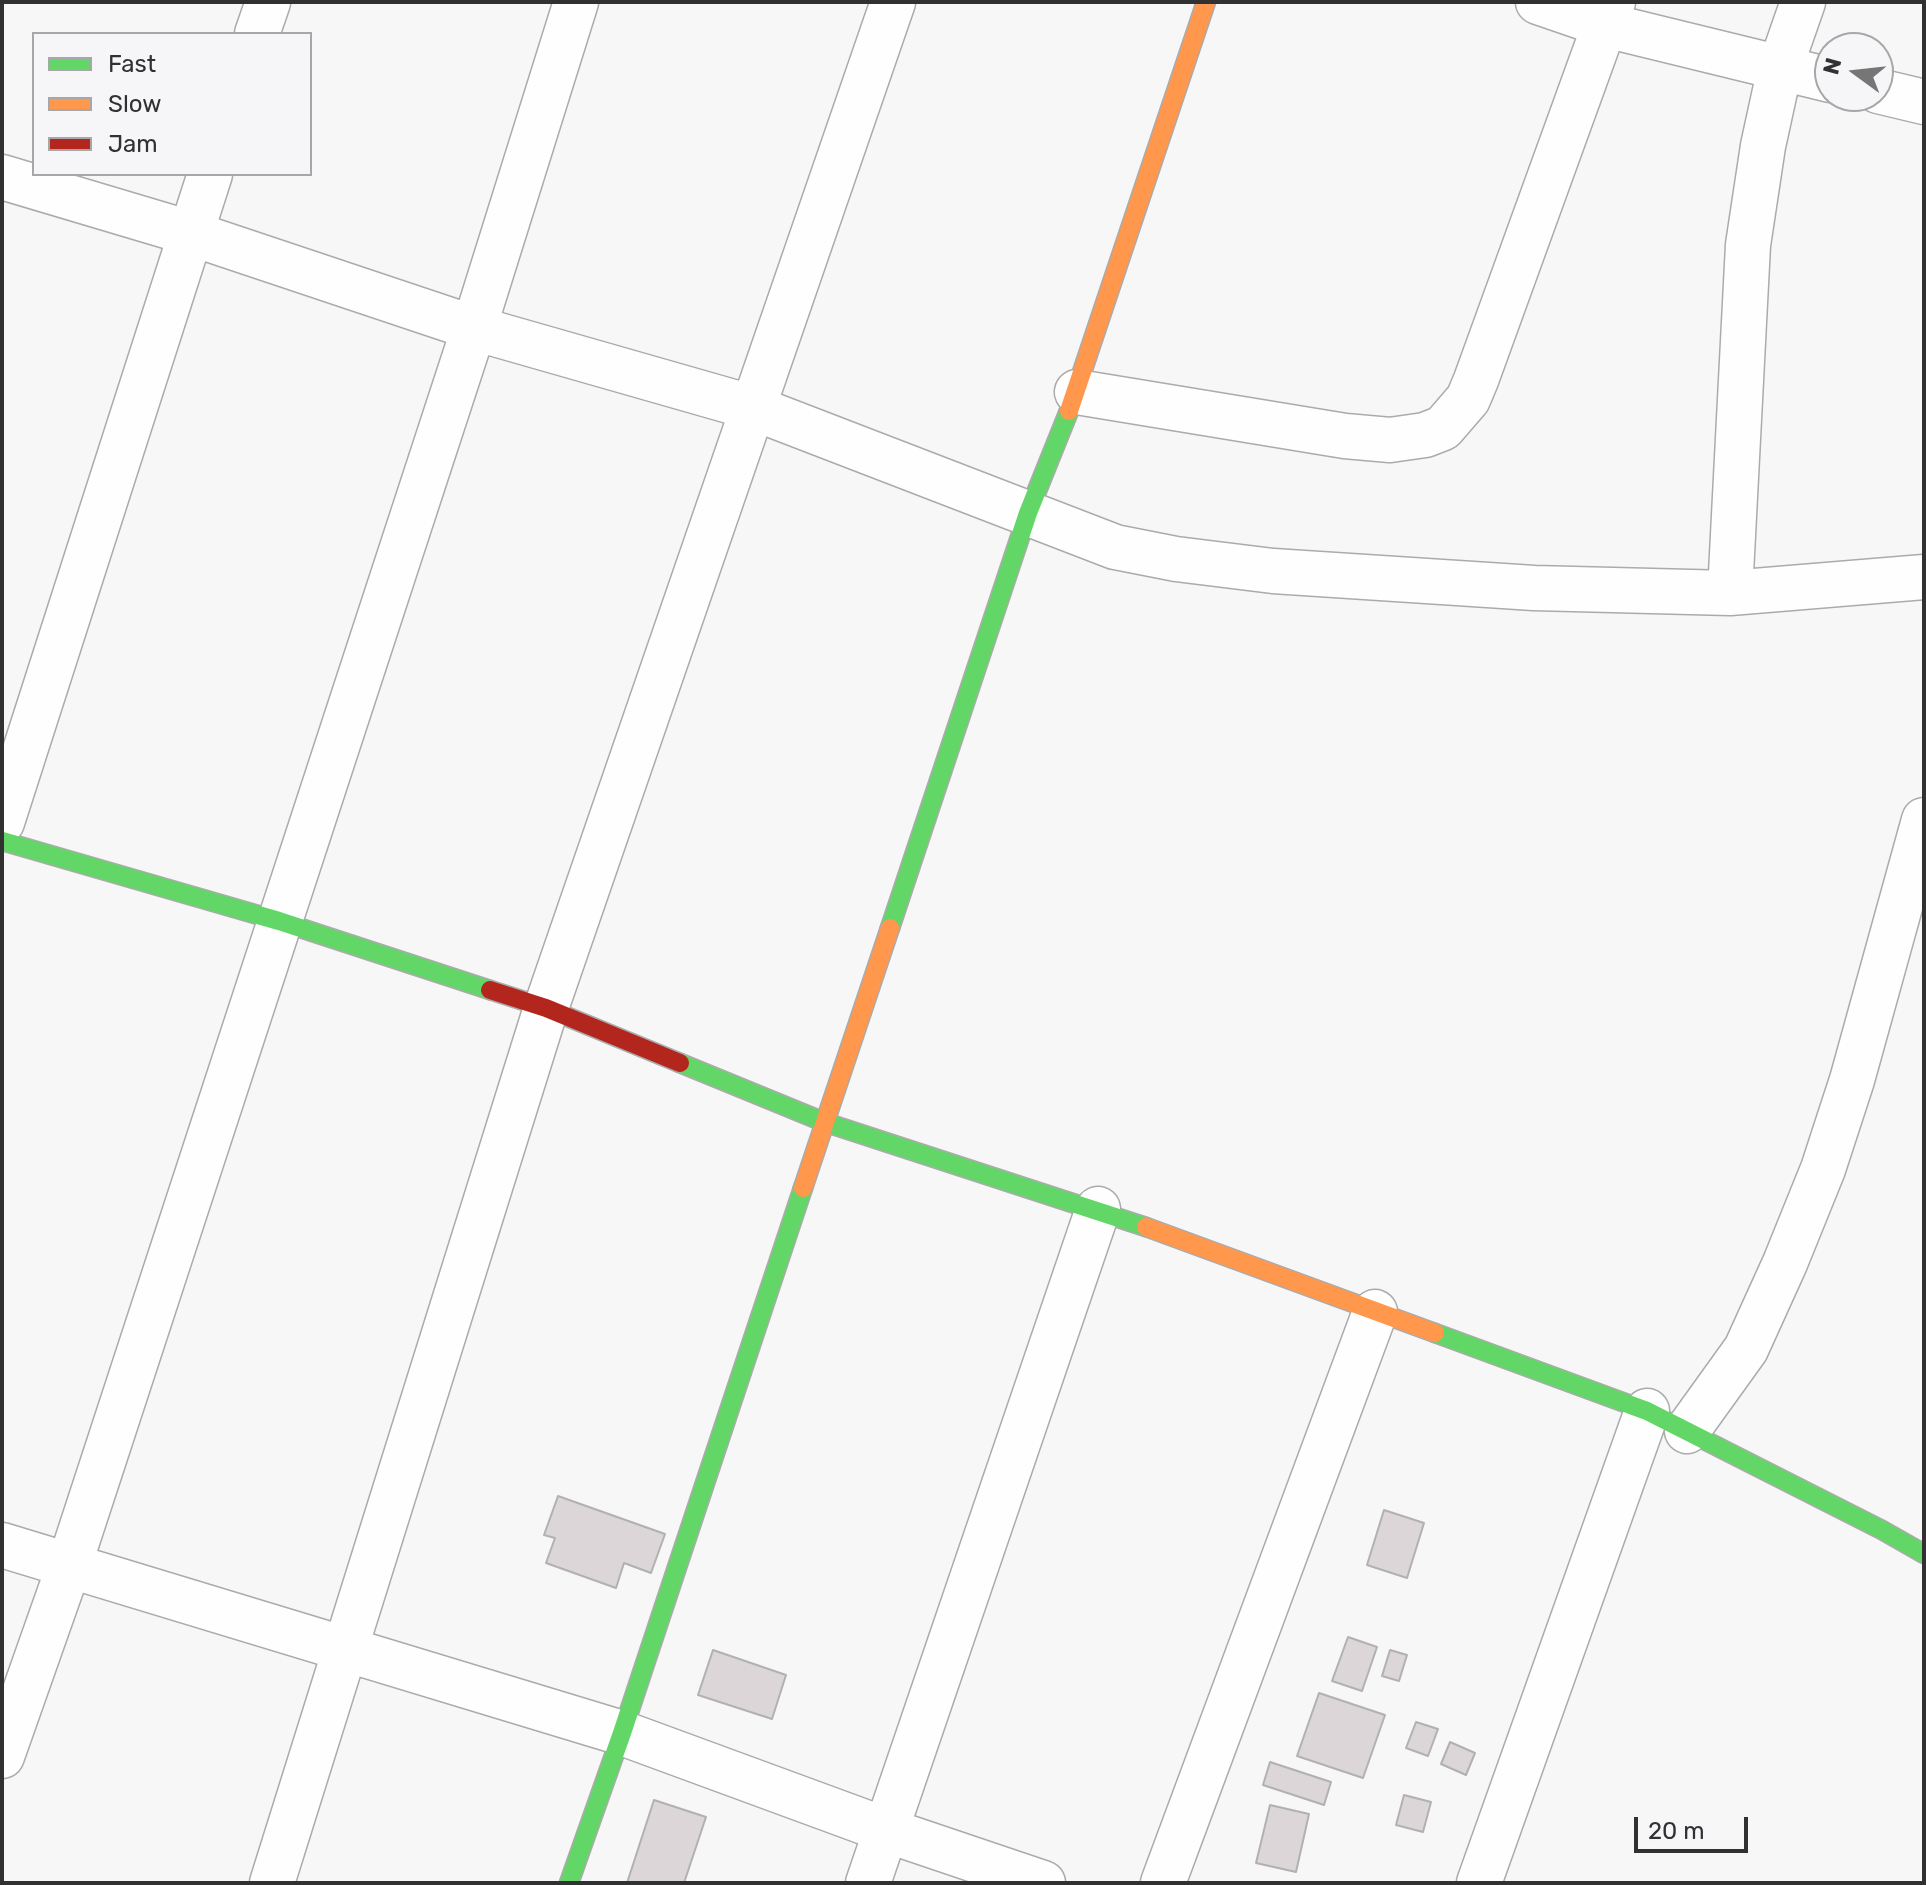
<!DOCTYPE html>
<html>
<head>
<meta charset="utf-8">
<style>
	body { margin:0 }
	#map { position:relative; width:1926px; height:1885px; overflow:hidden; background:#f7f7f8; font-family:Rubik,sans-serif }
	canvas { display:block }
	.frame { position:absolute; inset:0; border:4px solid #313132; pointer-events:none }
	.legend { position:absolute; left:32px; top:32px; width:280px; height:144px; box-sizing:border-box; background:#f6f6f9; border:2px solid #a7a7a9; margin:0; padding:10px 14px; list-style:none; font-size:24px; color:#313132 }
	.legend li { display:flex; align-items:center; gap:16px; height:40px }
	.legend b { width:40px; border:2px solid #a7a7a9 }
	.north { position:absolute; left:1814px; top:32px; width:80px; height:80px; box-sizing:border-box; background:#f6f6f9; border:2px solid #a7a7a9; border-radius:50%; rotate:285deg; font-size:22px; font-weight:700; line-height:32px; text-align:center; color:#313132 }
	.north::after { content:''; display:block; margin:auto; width:28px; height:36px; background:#767677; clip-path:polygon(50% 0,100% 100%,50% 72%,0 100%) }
	.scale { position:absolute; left:1634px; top:1817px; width:114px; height:36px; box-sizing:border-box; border:4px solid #313132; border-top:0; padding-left:10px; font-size:24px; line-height:28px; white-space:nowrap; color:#313132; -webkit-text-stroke:6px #f6f6f9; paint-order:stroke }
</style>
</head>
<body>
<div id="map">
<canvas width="1926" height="1885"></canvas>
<div class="frame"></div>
<ul class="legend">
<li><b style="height:10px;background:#63d668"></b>Fast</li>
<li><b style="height:10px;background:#ff974d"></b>Slow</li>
<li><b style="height:10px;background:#b3261e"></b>Jam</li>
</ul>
<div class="north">N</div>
<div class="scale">20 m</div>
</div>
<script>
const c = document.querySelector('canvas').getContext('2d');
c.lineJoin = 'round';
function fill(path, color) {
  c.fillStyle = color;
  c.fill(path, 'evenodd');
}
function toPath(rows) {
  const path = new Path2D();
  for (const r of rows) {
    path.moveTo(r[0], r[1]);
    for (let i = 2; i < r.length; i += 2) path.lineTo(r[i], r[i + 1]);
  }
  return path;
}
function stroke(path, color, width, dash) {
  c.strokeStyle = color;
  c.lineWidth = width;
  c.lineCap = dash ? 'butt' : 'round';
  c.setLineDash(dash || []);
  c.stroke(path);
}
const building = toPath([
	[558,1496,665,1534,651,1573,624,1563,616,1588,546,1563,555,1538,544,1535,558,1496],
	[1384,1510,1424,1523,1407,1578,1367,1565,1384,1510],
	[1348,1637,1377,1647,1362,1691,1332,1681,1348,1637],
	[713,1650,786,1675,772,1719,698,1695,713,1650],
	[1390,1650,1407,1655,1399,1681,1382,1676,1390,1650],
	[1319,1693,1385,1715,1363,1778,1297,1756,1319,1693],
	[1416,1722,1438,1729,1428,1756,1406,1748,1416,1722],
	[1450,1742,1475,1753,1466,1775,1441,1764,1450,1742],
	[1270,1762,1331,1782,1324,1805,1263,1785,1270,1762],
	[1404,1795,1431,1802,1423,1832,1396,1825,1404,1795],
	[654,1800,706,1817,684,1883,627,1883,654,1800],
	[1270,1805,1309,1814,1296,1872,1256,1863,1270,1805]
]);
const street = toPath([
	[1538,2,1605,25,1830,80],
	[257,34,268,2],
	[1878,91,1924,102],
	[2,177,190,233,474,328,754,408,1115,547,1176,559,1273,571,1534,588,1730,593,1924,577],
	[1077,392,1345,436,1390,440,1425,435,1443,428,1468,399,1476,380,1613,2],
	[1730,593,1748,245,1763,146,1780,68,1803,2],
	[2,822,210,174],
	[1687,1431,1746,1349,1785,1263,1823,1169,1852,1080,1924,820],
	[2,1545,622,1733,886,1830,1043,1883],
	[2,1756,69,1566,474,328,576,2],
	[272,1883,546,1008,893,2],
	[868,1883,1098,1209],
	[1163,1883,1375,1312],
	[1479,1883,1647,1411]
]);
const fast = toPath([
	[2,841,279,921,490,990],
	[890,928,1028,513,1069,411],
	[680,1063,824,1122,1146,1227],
	[1435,1333,1647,1411,1882,1530,1924,1554],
	[569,1883,622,1733,803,1188]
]);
const slow = toPath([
	[1069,411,1206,2],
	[803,1188,890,928],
	[1146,1227,1435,1333]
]);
const jam = toPath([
	[490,990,546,1008,680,1063]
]);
fill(building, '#dcd6d9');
stroke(building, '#b1b1b2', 2);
stroke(street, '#ababac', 47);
stroke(fast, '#ababac', 21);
stroke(slow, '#ababac', 21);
stroke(jam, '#ababac', 21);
stroke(street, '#fefefe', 44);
stroke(fast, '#63d668', 18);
stroke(slow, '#ff974d', 18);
stroke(jam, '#b3261e', 18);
</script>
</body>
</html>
